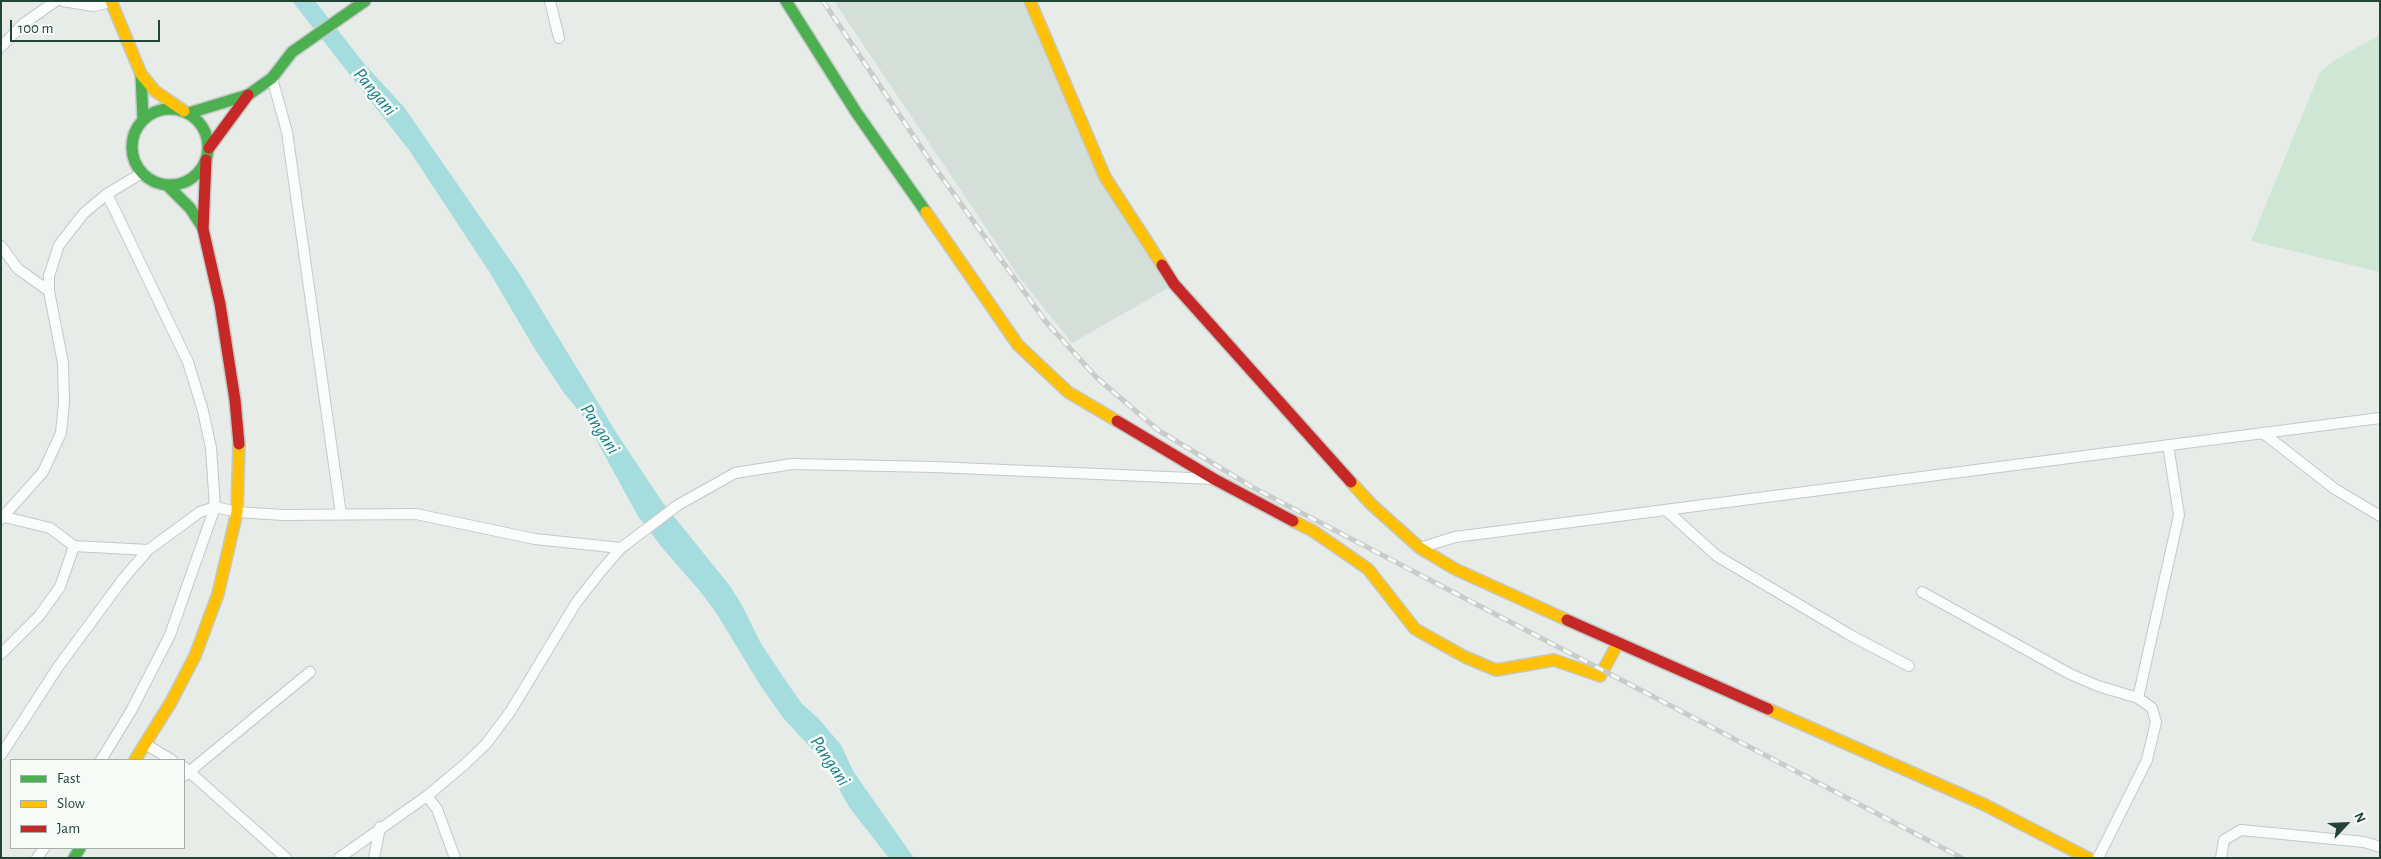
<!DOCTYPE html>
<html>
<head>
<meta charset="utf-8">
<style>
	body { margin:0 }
	#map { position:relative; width:2381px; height:859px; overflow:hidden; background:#e7ece9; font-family:"Alegreya Sans",sans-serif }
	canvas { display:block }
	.frame { position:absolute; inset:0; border:2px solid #224336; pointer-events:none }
	.legend { position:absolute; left:10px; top:759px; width:175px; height:90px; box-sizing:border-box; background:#f6fbf8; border:1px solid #a1b1aa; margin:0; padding:6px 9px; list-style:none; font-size:15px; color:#224336 }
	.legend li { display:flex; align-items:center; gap:10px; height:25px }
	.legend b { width:25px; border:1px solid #a1b1aa }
	.north { position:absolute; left:2321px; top:799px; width:50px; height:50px; -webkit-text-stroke:4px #f6fbf8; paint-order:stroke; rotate:65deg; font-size:14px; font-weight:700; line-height:20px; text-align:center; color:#224336 }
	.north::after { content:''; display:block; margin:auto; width:18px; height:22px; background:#224336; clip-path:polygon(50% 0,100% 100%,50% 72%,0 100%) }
	.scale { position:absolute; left:10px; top:20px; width:150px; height:22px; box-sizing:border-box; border:2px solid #224336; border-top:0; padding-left:6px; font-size:15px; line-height:18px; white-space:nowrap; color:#224336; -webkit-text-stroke:4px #f6fbf8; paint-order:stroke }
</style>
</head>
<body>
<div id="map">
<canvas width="2381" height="859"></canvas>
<div class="frame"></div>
<ul class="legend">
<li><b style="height:6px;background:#4caf50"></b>Fast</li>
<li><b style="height:6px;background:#ffc107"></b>Slow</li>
<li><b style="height:6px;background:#c62828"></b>Jam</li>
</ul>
<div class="north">N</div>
<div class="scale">100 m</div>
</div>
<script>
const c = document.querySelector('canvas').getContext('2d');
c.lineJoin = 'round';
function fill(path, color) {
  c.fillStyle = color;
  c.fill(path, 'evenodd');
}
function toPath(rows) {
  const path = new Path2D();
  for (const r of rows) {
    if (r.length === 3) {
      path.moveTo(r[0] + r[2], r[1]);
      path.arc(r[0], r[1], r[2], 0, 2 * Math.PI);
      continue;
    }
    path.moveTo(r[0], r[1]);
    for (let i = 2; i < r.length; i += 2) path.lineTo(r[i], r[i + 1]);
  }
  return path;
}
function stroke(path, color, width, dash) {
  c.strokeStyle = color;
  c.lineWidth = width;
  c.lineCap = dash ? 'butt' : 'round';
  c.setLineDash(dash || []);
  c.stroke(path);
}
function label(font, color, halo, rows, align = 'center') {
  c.font = font + ' "Alegreya Sans",sans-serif';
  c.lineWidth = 5;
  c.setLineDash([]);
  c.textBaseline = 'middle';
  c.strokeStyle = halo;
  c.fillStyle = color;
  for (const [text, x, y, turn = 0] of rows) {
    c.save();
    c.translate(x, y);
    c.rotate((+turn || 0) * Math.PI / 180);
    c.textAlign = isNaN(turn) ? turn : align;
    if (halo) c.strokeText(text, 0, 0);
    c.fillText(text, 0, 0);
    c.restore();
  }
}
const built = toPath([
	[834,1,1022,1,1099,180,1168,288,1072,343,1019,277]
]);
const green = toPath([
	[2380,35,2380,272,2251,241,2320,72,2338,58]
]);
const water = toPath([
	[292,1,315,1,366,66,404,107,519,273,619,437,663,503,730,586,743,607,760,642,786,681,802,704,818,718,841,745,853,771,914,858,889,858,849,807,830,773,814,751,784,719,760,685,717,614,699,590,664,550,638,516,583,416,564,393,533,346,490,273,409,150]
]);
const street = toPath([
	[63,1,93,6,112,2],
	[550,1,559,38],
	[1,47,23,24,56,1],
	[272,78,287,132,341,514],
	[1,246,18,269,49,291],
	[2263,433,2335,489,2380,516],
	[1666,510,1717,556,1850,635,1909,666],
	[1,516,50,528,74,546,60,587,39,616,1,654],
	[1,519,43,472,61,433,64,402,63,363,49,291,49,276,59,245,84,213,107,194,142,173],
	[74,546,148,550],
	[1420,548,1455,537,2380,418],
	[1922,592,2070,674,2098,686,2138,698,2152,708,2156,722,2147,760,2098,858],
	[2138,698,2179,515,2168,445],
	[145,744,172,760],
	[1,755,58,667,123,579,148,550,200,512,215,507,237,512,283,515,416,514,535,539,621,548],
	[101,760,131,711,170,635,215,507,211,448,203,411,188,362,107,194],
	[184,767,286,858],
	[184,776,310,672],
	[427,796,437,809,455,858],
	[37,858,44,848],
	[339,858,427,796,464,765,486,744,510,712,576,603,601,571,621,548,678,505,735,473,792,464,935,467,1213,479],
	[374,858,380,827],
	[2221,858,2224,840,2241,830,2364,842,2380,847]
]);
const fast = toPath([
	[786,1,856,112,926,212],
	[141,74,143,119],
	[170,147,38],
	[189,113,248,95,272,78,292,52,365,1],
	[168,186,190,208,203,228],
	[74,858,80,848]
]);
const slow = toPath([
	[111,1,141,74,155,91,184,111],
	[1030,1,1105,177,1162,265],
	[926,212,1018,345,1068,392,1117,421],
	[1351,482,1371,504,1420,548,1455,569,1567,620],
	[1293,521,1313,531,1368,569,1415,629,1465,657,1496,670,1554,660,1600,676,1618,643],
	[1768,709,1983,804,2088,858],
	[135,760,171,702,195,656,218,594,237,512,239,444]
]);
const jam = toPath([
	[209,148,248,95],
	[206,160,203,229,220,304,235,400,239,444],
	[1162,265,1174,284,1351,482],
	[1117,421,1214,479,1293,521],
	[1567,620,1768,709]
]);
const rail = toPath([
	[823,1,933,165,1046,322,1097,378,1158,430,1252,487,1962,858]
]);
const waterNames = [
	["Pangani",375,92,50],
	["Pangani",600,429,57],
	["Pangani",830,761,56]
];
fill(built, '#d4dfd9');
fill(green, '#cfe6d4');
fill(water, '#a5dcdd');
stroke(street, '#c4c9c6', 12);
stroke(fast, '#c2cac6', 14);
stroke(slow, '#c2cac6', 14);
stroke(jam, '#c2cac6', 14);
stroke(street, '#fbfcfc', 10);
stroke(fast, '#4caf50', 11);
stroke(slow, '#ffc107', 11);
stroke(jam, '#c62828', 11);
stroke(rail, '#c8cdca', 5);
stroke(rail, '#f6fbf8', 3, [9]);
label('italic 19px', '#167f85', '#f6fbf8', waterNames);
</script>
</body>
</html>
